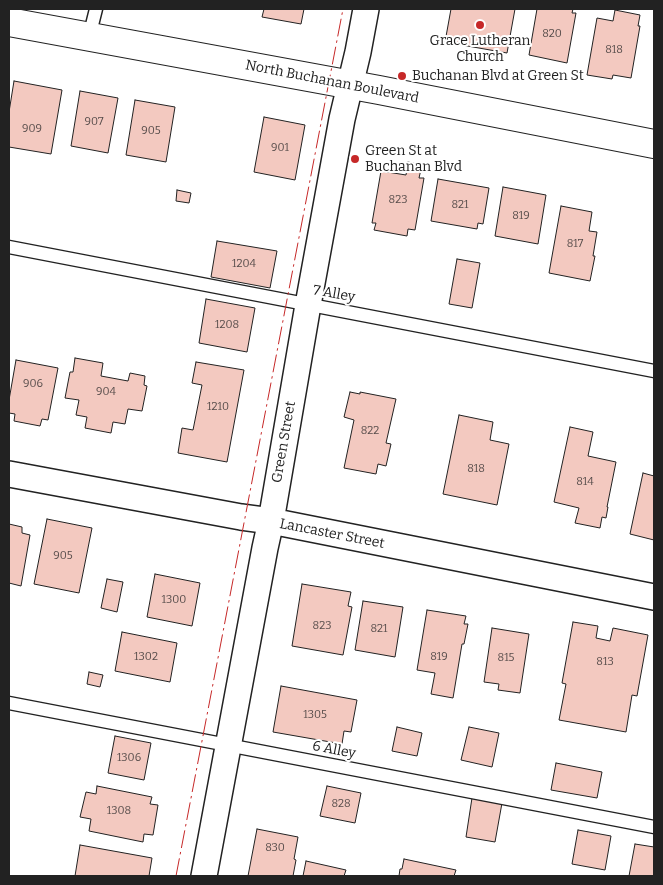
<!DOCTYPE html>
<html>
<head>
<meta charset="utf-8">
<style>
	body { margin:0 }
	#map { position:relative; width:663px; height:885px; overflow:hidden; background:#fff; font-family:Bitter,serif }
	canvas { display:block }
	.frame { position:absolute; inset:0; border:10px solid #222; pointer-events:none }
</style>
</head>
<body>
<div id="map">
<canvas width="663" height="885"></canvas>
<div class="frame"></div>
</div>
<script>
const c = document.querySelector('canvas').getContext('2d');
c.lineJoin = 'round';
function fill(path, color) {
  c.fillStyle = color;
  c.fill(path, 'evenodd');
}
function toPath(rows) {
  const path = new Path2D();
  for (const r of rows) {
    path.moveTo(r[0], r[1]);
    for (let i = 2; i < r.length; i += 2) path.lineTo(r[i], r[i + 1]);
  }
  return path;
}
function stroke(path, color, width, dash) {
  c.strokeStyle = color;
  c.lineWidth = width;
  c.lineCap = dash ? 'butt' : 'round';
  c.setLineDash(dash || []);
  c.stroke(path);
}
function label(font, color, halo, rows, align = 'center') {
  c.font = font + ' Bitter,serif';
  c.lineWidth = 4;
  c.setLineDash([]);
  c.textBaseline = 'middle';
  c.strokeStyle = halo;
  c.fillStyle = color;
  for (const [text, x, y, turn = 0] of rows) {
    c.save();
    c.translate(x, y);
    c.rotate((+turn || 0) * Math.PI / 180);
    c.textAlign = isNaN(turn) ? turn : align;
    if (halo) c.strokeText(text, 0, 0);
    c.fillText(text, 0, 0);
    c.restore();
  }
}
const building = toPath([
	[264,9,304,9,301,24,262,17,264,9],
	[451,9,515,9,507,53,445,42,451,9],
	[537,9,573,9,572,13,576,13,567,63,529,55,537,9],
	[615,10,640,15,638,26,640,26,631,78,613,75,612,79,587,75,597,18,613,21,615,10],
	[14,81,62,90,51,154,9,147,9,112,14,81],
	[80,91,118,98,108,153,71,146,80,91],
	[135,100,175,107,166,162,126,155,135,100],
	[264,117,305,125,295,180,254,172,264,117],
	[408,162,422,165,419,178,424,178,415,230,408,229,407,236,374,230,376,223,372,223,381,171,406,175,408,162],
	[438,179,489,188,483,224,478,223,477,229,431,221,438,179],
	[503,187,546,195,538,244,495,236,503,187],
	[177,190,191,193,189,203,176,201,177,190],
	[561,206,592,212,589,231,597,232,593,256,595,256,590,281,549,273,561,206],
	[217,241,277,251,270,288,211,277,217,241],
	[457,259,480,263,472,308,449,304,457,259],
	[206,299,255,308,247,352,199,343,206,299],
	[75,358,103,363,101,376,128,381,130,373,145,376,144,385,147,386,142,411,128,409,125,424,113,422,111,433,85,428,87,417,76,415,79,400,65,398,70,372,73,372,75,358],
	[16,360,58,368,48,420,42,419,40,426,14,421,15,414,9,413,9,400,16,360],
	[196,362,244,370,227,462,178,453,182,428,193,430,202,385,192,383,196,362],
	[350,392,360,394,360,392,396,399,386,443,391,444,386,466,378,464,376,474,344,468,354,420,344,417,350,392],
	[459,415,493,422,490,440,509,444,497,505,443,494,459,415],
	[570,427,593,432,588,456,616,462,607,507,608,507,606,518,602,517,600,528,575,523,579,508,554,502,570,427],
	[643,473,654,476,654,540,630,534,643,473],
	[47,519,92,528,79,593,34,584,47,519],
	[9,524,22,527,22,533,30,535,21,586,9,583,9,524],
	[155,574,200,583,192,626,147,617,155,574],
	[107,579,123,582,117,612,101,608,107,579],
	[302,584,351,592,348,606,352,607,343,655,292,646,302,584],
	[363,601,403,607,395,657,355,650,363,601],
	[427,610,466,616,464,624,468,624,464,644,462,644,453,698,431,694,435,673,417,670,427,610],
	[573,622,598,626,596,638,610,641,613,628,648,635,637,696,632,695,626,732,559,720,566,684,562,683,573,622],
	[492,628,529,634,520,693,498,690,499,684,484,682,492,628],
	[122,632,177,643,170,682,115,671,122,632],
	[89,672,103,675,100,687,87,684,89,672],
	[281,686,357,700,351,732,344,731,342,744,273,732,281,686],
	[397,727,422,733,417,756,392,751,397,727],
	[469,727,499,733,492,767,461,760,469,727],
	[115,736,151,743,144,780,108,773,115,736],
	[556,763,602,772,597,798,551,790,556,763],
	[97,786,152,797,150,804,158,805,153,835,144,834,143,842,89,831,91,819,80,817,86,792,96,794,97,786],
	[327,786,361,793,355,823,320,816,327,786],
	[472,798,502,803,495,842,466,837,472,798],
	[257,829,298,837,294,859,296,860,293,876,248,876,257,829],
	[578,830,611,836,605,870,572,864,578,830],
	[635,844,654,847,654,876,629,876,635,844],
	[80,845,152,858,149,876,75,876,80,845],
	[404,859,456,870,454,876,399,876,400,869,402,869,404,859],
	[306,861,346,870,344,876,303,876,306,861]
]);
const lane = toPath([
	[89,37,96,9],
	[9,247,654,371],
	[9,703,654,827]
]);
const street = toPath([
	[9,474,241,517,271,521,654,597],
	[204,876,265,548,271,521,308,305,342,119,358,52,366,9]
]);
const secondary = toPath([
	[9,22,379,90,654,144]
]);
const power = toPath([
	[176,876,343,9]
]);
const markers = [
	[480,25,5,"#c62828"],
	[402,76,5,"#c62828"],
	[355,159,5,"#c62828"]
];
const numberNames = [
	["820",552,34],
	["818",614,50],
	["907",94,122],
	["909",32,129],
	["905",151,131],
	["901",280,148],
	["823",398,200],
	["821",460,205],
	["819",521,216],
	["817",575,244],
	["1204",244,264],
	["1208",227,325],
	["906",33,384],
	["904",106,392],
	["1210",218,407],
	["822",370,431],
	["818",476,469],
	["814",585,482],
	["905",63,556],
	["1300",174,600],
	["823",322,626],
	["821",379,629],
	["1302",146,657],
	["819",439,657],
	["815",506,658],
	["813",605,662],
	["1305",315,715],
	["1306",129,758],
	["828",341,804],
	["1308",119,811],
	["830",275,848]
];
const poiNames = [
	["Grace Lutheran",480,41,"center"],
	["Church",480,57,"center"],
	["Buchanan Blvd at Green St",412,76],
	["Green St at",365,151],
	["Buchanan Blvd",365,167]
];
const streetNames = [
	["North Buchanan Boulevard",332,82,11],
	["7 Alley",334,294,10],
	["Green Street",284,442,-80],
	["Lancaster Street",332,534,11],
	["6 Alley",334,750,11]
];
fill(building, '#f3c9c0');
stroke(building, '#222', 1);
stroke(lane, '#222', 15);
stroke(street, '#222', 28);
stroke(secondary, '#222', 30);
stroke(lane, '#fff', 12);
stroke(street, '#fff', 25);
stroke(secondary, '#fff', 28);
stroke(power, '#c62828', 1, [18, 4, 2.5, 4]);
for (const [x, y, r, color] of markers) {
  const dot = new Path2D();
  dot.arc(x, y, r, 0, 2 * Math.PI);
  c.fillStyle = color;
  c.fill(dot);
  stroke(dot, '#fff', 2);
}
label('11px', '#564c4a', null, numberNames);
label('14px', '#222', '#fff', poiNames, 'left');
label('14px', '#222', '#fff', streetNames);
</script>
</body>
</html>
